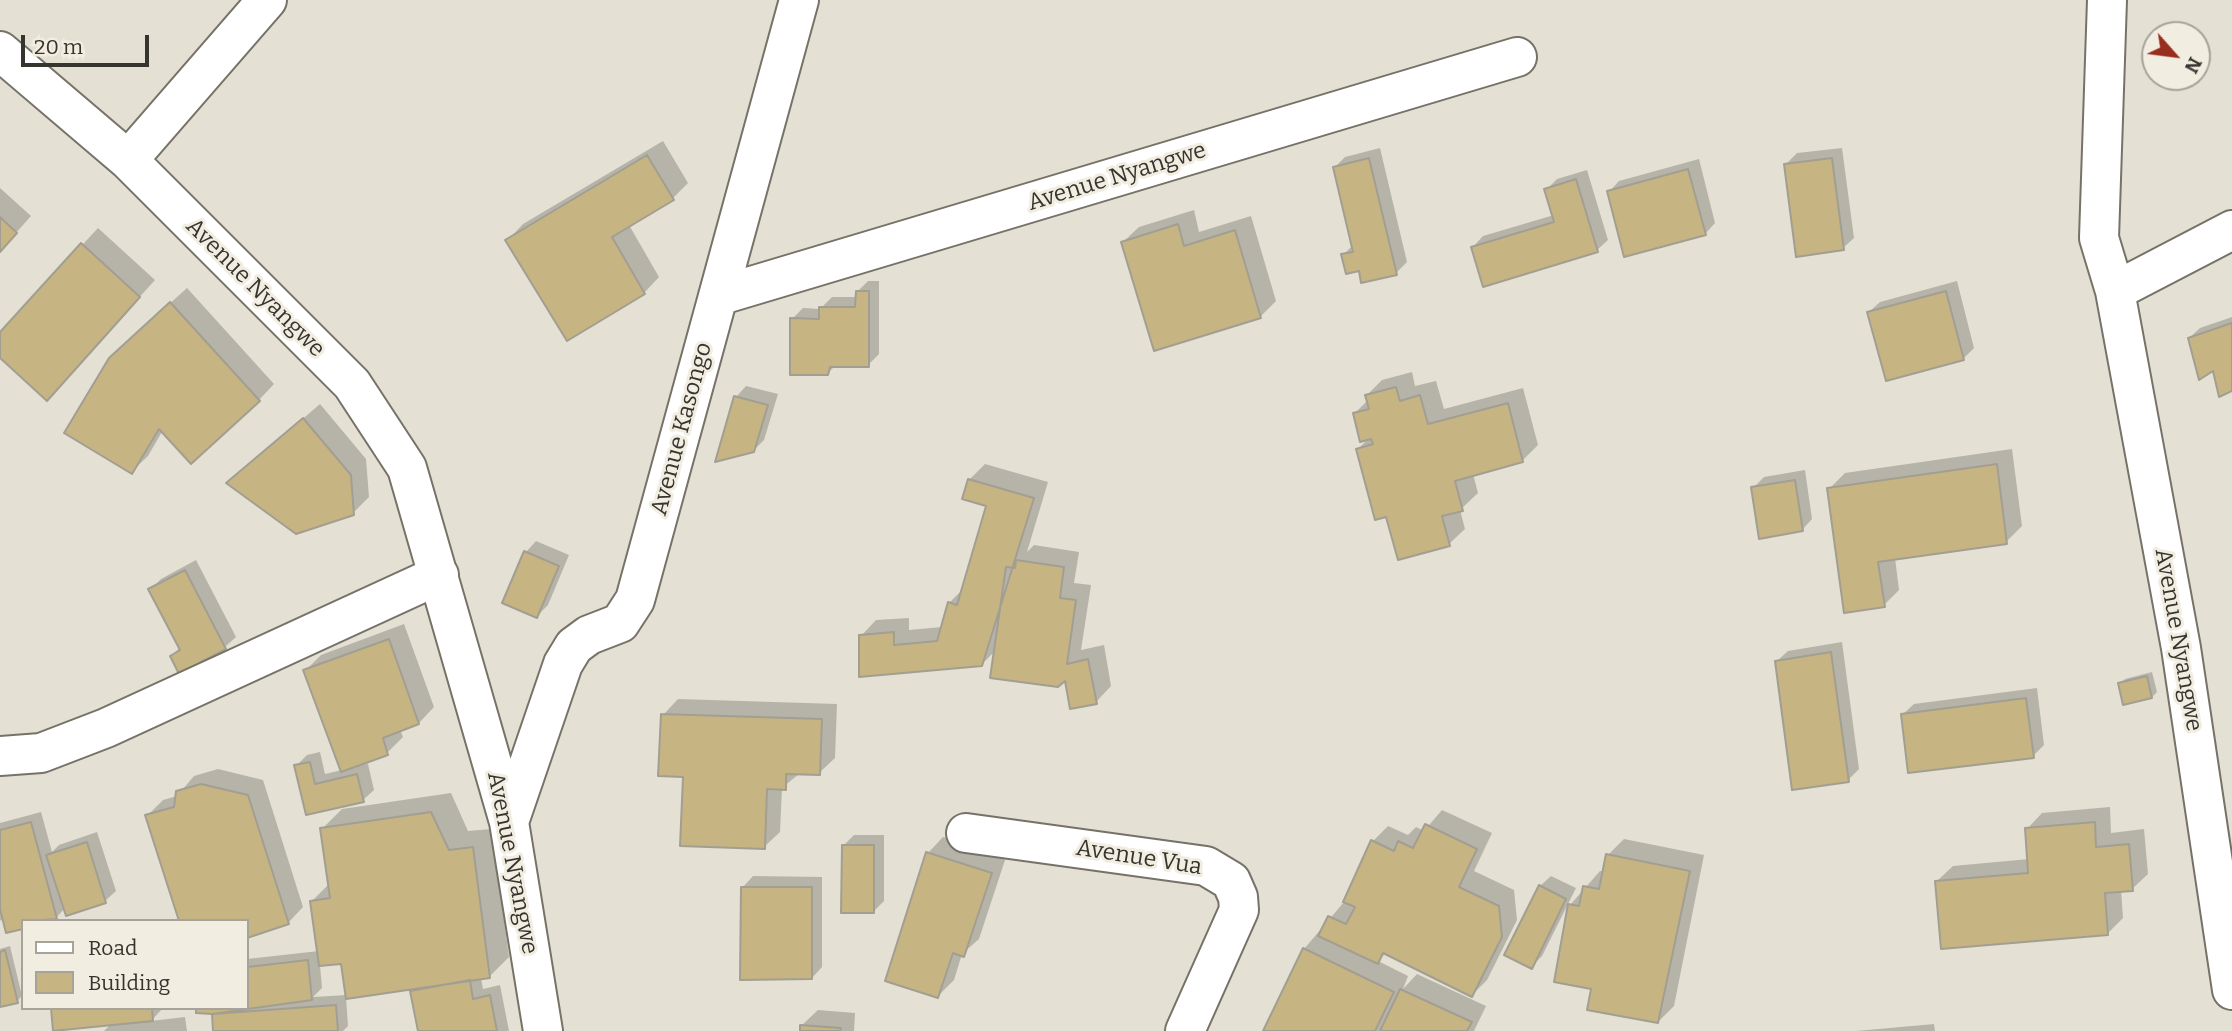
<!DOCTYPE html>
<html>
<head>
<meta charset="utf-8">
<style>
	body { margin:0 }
	#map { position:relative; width:2232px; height:1031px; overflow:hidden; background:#e4e0d4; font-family:Bitter,serif }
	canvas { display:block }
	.legend { position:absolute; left:21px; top:919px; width:228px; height:91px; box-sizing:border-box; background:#f2ede1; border:2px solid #a7a39a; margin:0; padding:9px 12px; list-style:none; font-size:21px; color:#36342f }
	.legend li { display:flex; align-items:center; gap:14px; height:35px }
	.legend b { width:35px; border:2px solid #a7a39a }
	.north { position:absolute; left:2141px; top:21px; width:70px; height:70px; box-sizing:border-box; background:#f2ede1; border:2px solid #a7a39a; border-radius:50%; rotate:118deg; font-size:19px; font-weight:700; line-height:28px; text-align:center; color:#36342f }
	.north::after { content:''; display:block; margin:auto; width:24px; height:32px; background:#982e1d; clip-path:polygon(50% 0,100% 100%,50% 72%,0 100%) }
	.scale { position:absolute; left:21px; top:35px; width:128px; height:32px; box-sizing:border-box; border:4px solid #36342f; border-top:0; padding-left:9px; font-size:21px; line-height:24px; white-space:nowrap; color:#36342f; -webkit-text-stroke:5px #f2ede1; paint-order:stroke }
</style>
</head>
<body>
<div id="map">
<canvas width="2232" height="1031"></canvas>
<ul class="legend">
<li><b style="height:9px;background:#fff"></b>Road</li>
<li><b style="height:19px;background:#c6b582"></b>Building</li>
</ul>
<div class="north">N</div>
<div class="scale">20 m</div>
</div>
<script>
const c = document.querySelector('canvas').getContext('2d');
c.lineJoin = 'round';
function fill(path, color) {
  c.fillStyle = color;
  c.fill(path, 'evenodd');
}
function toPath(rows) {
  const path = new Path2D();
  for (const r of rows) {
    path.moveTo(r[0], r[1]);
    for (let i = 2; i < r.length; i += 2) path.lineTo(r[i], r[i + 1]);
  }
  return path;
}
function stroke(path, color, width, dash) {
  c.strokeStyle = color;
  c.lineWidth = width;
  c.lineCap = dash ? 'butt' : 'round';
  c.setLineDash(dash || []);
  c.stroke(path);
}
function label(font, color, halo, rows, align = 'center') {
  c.font = font + ' Bitter,serif';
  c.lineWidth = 6;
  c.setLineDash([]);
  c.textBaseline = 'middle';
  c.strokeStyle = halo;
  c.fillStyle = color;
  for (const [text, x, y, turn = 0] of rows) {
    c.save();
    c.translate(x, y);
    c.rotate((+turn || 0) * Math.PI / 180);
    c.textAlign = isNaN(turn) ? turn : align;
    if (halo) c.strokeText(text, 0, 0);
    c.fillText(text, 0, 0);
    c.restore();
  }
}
const shadow = toPath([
	[663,141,688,183,673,198,629,225,659,277,644,293,508,240,523,224],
	[1380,148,1407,262,1396,273,1360,269,1343,255,1353,245,1334,168,1345,157],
	[1842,148,1854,238,1843,248,1786,164,1797,153],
	[1699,159,1715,223,1705,234,1609,192,1619,181],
	[1587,170,1608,240,1597,250,1473,247,1483,236,1554,215,1546,190,1557,179],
	[0,188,31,216,0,251],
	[1194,210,1199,232,1251,216,1276,301,1260,317,1123,242,1139,227],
	[98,228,155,280,62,383,0,356,0,334],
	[868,281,879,281,879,354,868,365,836,365,828,373,792,319,803,308,820,309,832,297,857,297,857,292],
	[1957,281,1974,348,1963,359,1869,312,1880,302],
	[187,288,274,384,259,400,163,430,148,456,132,471,126,343],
	[2232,317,2232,389,2189,338,2200,328],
	[1412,372,1415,386,1436,381,1444,409,1523,388,1538,445,1522,461,1473,474,1478,493,1460,510,1465,529,1449,544,1387,514,1358,449,1370,437,1354,414,1368,400,1367,395,1382,380],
	[746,386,778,394,764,440,753,451,736,397],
	[320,404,366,459,369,497,353,513,229,482],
	[2012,449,2022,526,2006,542,1895,558,1899,590,1884,605,1829,489,1845,473],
	[985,464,1048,482,1027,552,1034,545,1079,552,1074,583,1091,585,1081,650,1104,645,1111,686,1096,702,1067,678,996,650,982,664,861,675,861,636,876,620,909,618,909,630,942,627,949,603,963,589,988,505,964,498,970,479],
	[1805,470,1812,519,1802,530,1753,488,1764,477],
	[536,541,569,555,548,605,537,616,526,552],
	[196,560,236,637,225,647,172,656,180,647,150,590,161,579],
	[404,624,434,707,419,723,400,730,403,737,387,753,356,765,368,764,374,790,363,800,307,813,296,766,307,755,320,752,325,774,342,770,305,671,321,655],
	[1842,642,1859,769,1848,780,1777,661,1788,651],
	[2152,672,2157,692,2152,697,2120,684,2125,679],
	[2037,688,2044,745,2033,756,1903,714,1914,704],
	[678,699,837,704,835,758,819,773,800,773,782,788,780,832,764,847,663,715],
	[218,769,263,780,303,907,288,923,247,936,247,921,147,816,163,800,177,796,194,776],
	[451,793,468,831,492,829,509,957,490,976,481,978,483,989,500,985,509,1031,420,1031,412,992,417,987,346,997,348,1026,343,1031,215,1031,214,1012,247,1008,247,959,319,951,312,901,330,883,322,829,342,809],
	[342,962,347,995,313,997,322,988,320,965],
	[2110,807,2111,833,2144,829,2148,874,2132,889,2121,890,2123,918,2108,933,1937,881,1953,866,2029,859,2027,829,2042,813],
	[1442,810,1492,833,1474,871,1514,890,1517,920,1487,980,1472,995,1386,953,1378,961,1408,976,1403,989,1417,974,1486,1006,1474,1031,1265,1031,1304,949,1344,902,1373,841,1388,826,1408,835,1416,827,1424,831],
	[41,812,52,852,59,845,97,832,116,891,105,901,65,908,56,918,44,921,4,917,0,921,0,823],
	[854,835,884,835,884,901,873,912,843,846],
	[943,837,1006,857,979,939,962,954,954,980,938,996,928,853],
	[1624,839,1704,855,1674,1006,1658,1022,1593,988,1570,905,1600,871,1605,872,1608,855],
	[753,876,822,877,822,967,812,978,743,887],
	[1551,876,1576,888,1542,956,1531,967,1540,886],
	[10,946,22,996,17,1001,0,1006,0,949],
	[53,1008,163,1008,151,1021,185,1017,187,1031,104,1031,111,1024],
	[818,1010,855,1013,854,1031,801,1031,802,1025],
	[1934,1024,1935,1031,1856,1031]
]);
const building = toPath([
	[647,155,674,200,612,237,645,294,567,341,505,240,647,155],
	[1369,158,1397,275,1361,283,1359,271,1346,274,1341,254,1353,252,1333,167,1369,158],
	[1832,158,1844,250,1796,257,1784,164,1832,158],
	[1688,169,1706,235,1624,257,1607,191,1688,169],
	[1576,179,1598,252,1483,287,1471,247,1554,222,1544,189,1576,179],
	[0,217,17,233,0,252,0,217],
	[1178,224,1184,246,1235,230,1261,318,1154,351,1121,242,1178,224],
	[81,243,140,297,47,401,0,358,0,332,81,243],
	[856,291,869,291,869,367,830,367,828,375,790,375,790,318,819,319,819,307,855,307,856,291],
	[1946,291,1964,360,1886,381,1867,312,1946,291],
	[170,302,260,401,191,464,159,429,132,474,64,433,109,358,170,302],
	[2232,323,2232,391,2219,397,2213,371,2199,380,2188,338,2232,323],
	[1396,387,1400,401,1420,395,1428,424,1508,403,1523,462,1455,481,1463,511,1442,516,1450,546,1398,560,1386,517,1375,520,1356,449,1373,444,1371,439,1360,442,1353,413,1369,409,1365,395,1396,387],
	[734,396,768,405,754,452,715,462,734,396],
	[303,418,351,475,354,515,296,534,226,483,303,418],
	[1997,464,2007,544,1878,562,1885,607,1844,613,1827,488,1997,464],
	[968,479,1034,498,982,666,859,677,859,635,894,632,894,645,937,641,948,602,957,605,986,506,962,499,968,479],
	[1795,480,1803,531,1759,539,1751,487,1795,480],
	[524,551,559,566,537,618,502,603,524,551],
	[1016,560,1064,567,1060,598,1076,600,1067,664,1088,659,1097,704,1070,709,1065,681,1058,687,990,678,1006,567,1015,568,1016,560],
	[185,570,226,649,179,674,170,656,180,650,148,589,185,570],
	[389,639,419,724,383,738,388,755,341,772,303,670,389,639],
	[1831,652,1849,782,1792,790,1775,661,1831,652],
	[2147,676,2152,698,2123,705,2118,683,2147,676],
	[2026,698,2034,758,1908,773,1901,714,2026,698],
	[661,714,822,719,820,775,786,774,786,790,767,789,765,849,680,846,683,777,658,776,661,714],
	[310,762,315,784,357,774,364,802,306,815,294,765,310,762],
	[201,784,248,795,289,924,247,938,247,921,179,921,145,815,174,807,176,791,201,784],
	[431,812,449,850,473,847,490,978,346,999,341,964,319,966,310,901,330,898,320,828,431,812],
	[31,822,57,919,23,921,23,929,6,933,0,909,0,830,31,822],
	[2095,822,2096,847,2129,844,2133,891,2105,893,2108,935,1941,949,1935,881,2028,873,2025,828,2095,822],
	[1425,824,1477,849,1459,887,1499,906,1502,937,1472,997,1383,953,1378,964,1318,936,1328,916,1346,924,1355,907,1343,902,1371,840,1394,851,1398,841,1413,848,1425,824],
	[87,842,106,903,66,916,46,855,87,842],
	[842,845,874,845,874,913,841,913,842,845],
	[926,852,992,873,964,957,953,953,938,998,885,981,926,852],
	[1606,854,1690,871,1658,1023,1587,1010,1591,989,1554,982,1568,904,1579,906,1583,886,1599,889,1606,854],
	[1539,885,1566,899,1532,969,1504,955,1539,885],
	[741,887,812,887,812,979,740,980,741,887],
	[1303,948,1394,992,1375,1031,1263,1031,1303,948],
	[5,950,18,1003,0,1007,0,952,5,950],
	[308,960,312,1000,212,1014,196,1013,196,1008,247,1008,247,967,308,960],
	[470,980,473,999,490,995,497,1031,418,1031,410,991,470,980],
	[1400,989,1472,1022,1467,1031,1380,1031,1400,989],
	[336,1005,338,1031,213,1031,212,1014,336,1005],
	[51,1008,152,1008,153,1021,53,1031,51,1008],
	[800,1025,841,1028,840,1031,800,1031,800,1025]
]);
const street = toPath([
	[2107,0,2099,238,2115,291,2181,648,2232,990],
	[0,51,128,160,352,384,407,468,509,822,543,1031],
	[128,160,267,0],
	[2115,291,2232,230],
	[718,296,1517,57],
	[0,756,41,753,106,728,439,575],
	[509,822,563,664,574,646,589,635,620,623,635,600,799,0],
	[966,833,1206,866,1231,881,1238,897,1239,910,1185,1031]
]);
const streetNames = [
	["Avenue Nyangwe",1117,177,-17],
	["Avenue Nyangwe",255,288,45],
	["Avenue Kasongo",682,429,-75],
	["Avenue Nyangwe",2178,640,80],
	["Avenue Vua",1139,858,9],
	["Avenue Nyangwe",512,863,79]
];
fill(shadow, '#0003');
fill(building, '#c6b582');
stroke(building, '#a29e92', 2);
stroke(street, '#767267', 42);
stroke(street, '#fff', 38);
label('23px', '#36342f', '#f2ede1', streetNames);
</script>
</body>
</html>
